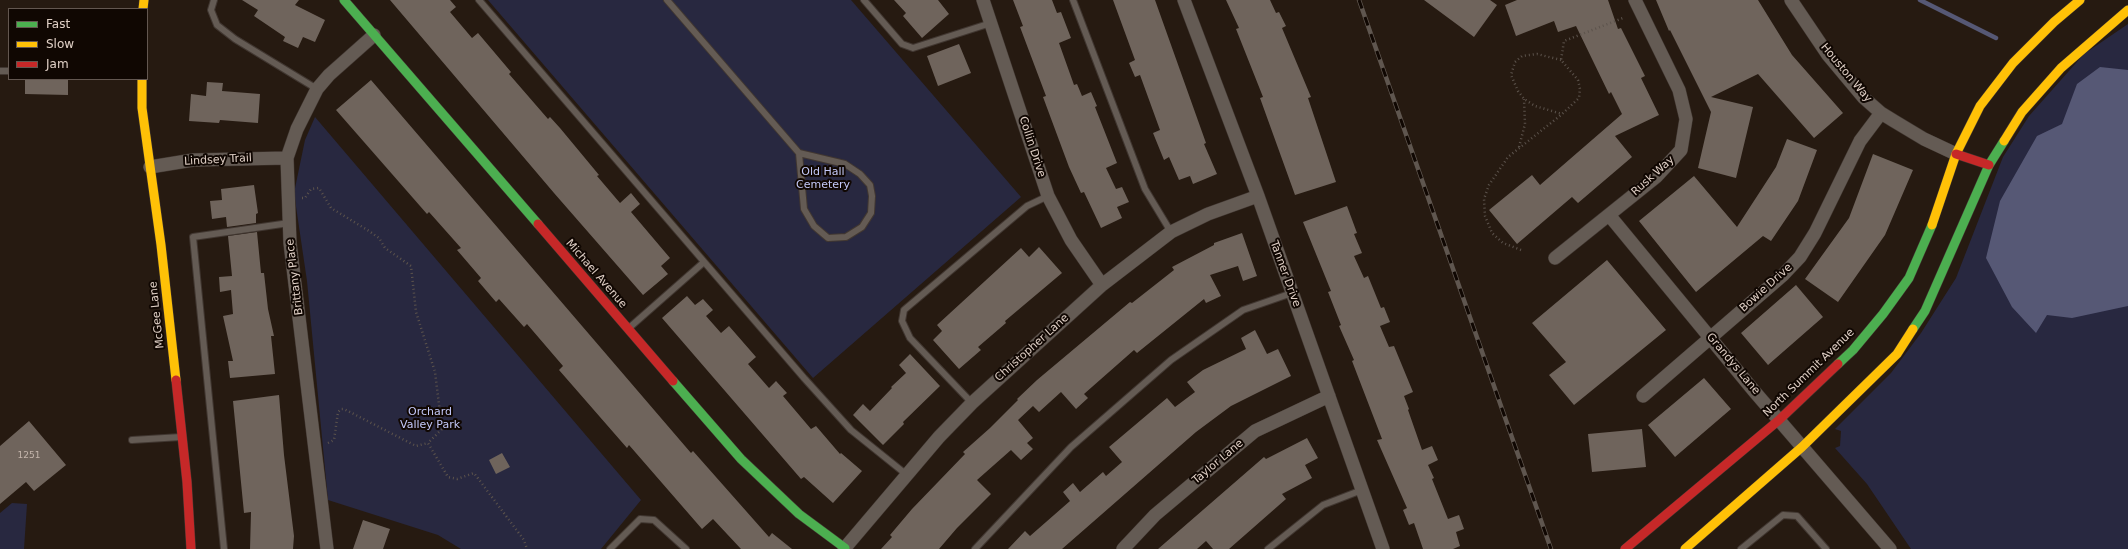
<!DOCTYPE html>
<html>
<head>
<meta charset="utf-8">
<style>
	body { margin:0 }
	#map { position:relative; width:2128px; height:549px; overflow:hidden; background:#261a11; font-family:"DejaVu Sans",sans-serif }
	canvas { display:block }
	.legend { position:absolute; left:8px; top:8px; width:140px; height:72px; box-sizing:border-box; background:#100702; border:1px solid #635750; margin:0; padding:5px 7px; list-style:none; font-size:12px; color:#e0d0c6 }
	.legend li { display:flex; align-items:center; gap:8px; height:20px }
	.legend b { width:20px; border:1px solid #635750 }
</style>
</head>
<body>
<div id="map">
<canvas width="2128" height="549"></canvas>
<ul class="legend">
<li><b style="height:5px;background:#4caf50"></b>Fast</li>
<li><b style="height:5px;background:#ffc107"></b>Slow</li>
<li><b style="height:5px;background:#c62828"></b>Jam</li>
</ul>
</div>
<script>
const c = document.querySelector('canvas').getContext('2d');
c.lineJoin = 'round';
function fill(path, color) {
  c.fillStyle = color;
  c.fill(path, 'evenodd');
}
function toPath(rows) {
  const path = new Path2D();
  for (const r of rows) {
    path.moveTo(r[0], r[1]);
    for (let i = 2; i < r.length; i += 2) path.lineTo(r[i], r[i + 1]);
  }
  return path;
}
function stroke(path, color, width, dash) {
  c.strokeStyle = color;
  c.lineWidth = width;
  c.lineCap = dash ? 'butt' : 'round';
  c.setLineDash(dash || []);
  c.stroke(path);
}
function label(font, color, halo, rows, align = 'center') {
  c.font = font + ' "DejaVu Sans",sans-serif';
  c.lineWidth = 4;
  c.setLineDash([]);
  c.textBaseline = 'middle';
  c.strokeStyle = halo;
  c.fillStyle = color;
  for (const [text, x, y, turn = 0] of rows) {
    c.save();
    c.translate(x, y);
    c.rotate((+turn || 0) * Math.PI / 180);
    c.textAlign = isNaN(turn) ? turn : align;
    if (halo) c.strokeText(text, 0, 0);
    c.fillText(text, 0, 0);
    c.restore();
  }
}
const green = toPath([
	[488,0,851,0,1021,197,813,378],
	[2128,24,2128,549,1911,549,1867,484,1835,448,1840,446,1841,431,1835,429,1891,373,1921,333,1956,278,2003,157,2029,116,2084,54],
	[315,117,641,500,601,549,461,549,438,535,328,500,307,281,294,193,305,140],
	[12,503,27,504,24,549,0,549,0,513]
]);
const water = toPath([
	[2100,67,2128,70,2128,306,2072,318,2047,315,2036,333,2012,307,1986,258,2000,201,2037,136,2062,124,2077,84]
]);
const stream = toPath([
	[1920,0,1996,38]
]);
const building = toPath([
	[242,0,299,0,295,5,325,20,315,42,303,37,298,48,283,41,285,37,254,16,258,10],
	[390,0,450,0,456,7,450,12,472,38,478,33,511,72,509,74,548,119,550,117,560,128,599,175,597,176,620,203,631,193,640,204,631,212,670,258,661,266,668,274,643,295,554,193],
	[894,0,938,0,949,14,922,38,903,16,906,13],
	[1013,0,1052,0,1057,13,1061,12,1071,38,1059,43,1074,85,1077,84,1082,96,1091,92,1097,106,1095,107,1117,163,1106,168,1116,189,1122,187,1129,202,1117,207,1122,218,1101,228,1084,192,1081,193,1069,167,1043,97,1046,96,1020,27,1023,26],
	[1113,0,1155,0,1206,143,1204,144,1217,174,1193,184,1190,176,1179,180,1169,157,1164,160,1153,133,1160,130,1140,75,1135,77,1129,63,1135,60],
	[1226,0,1270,0,1276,13,1279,12,1286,26,1282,28,1311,97,1308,98,1336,182,1295,195,1260,98,1263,97,1236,29,1239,28],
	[1424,0,1490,0,1497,5,1474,37],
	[1517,0,1608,0,1618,29,1621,28,1645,76,1641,78,1659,115,1615,136,1632,157,1578,203,1572,197,1517,244,1489,210,1532,175,1540,185,1622,114,1611,92,1609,94,1576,26,1558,32,1554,21,1516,36,1505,5],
	[1656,0,1758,0,1792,55,1843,113,1814,138,1758,74,1711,97,1753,107,1736,178,1698,168,1711,112,1670,30,1669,31],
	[959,44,971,73,938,86,927,56],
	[25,79,68,79,68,95,25,94],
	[371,80,691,453,693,451,769,537,772,533,792,549,741,549,713,519,702,529,629,445,627,448,559,370,563,366,527,324,524,327,499,299,496,302,478,281,481,278,457,250,461,248,429,212,427,214,336,110],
	[207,82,223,83,222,91,260,94,258,123,220,120,219,123,189,121,191,94,206,96],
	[1787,139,1817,150,1798,201,1771,241,1763,236,1696,292,1639,221,1694,176,1737,227,1776,167],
	[1873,154,1913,170,1885,235,1838,302,1805,279,1849,218],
	[254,185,258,213,256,214,256,223,227,227,226,217,212,219,210,201,222,200,221,189],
	[1347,206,1357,233,1354,234,1362,253,1354,256,1364,278,1368,276,1381,308,1384,307,1390,322,1380,326,1389,347,1394,346,1413,392,1404,396,1409,409,1408,410,1422,450,1432,446,1438,460,1428,465,1434,478,1432,479,1448,519,1459,515,1464,529,1456,532,1460,546,1453,549,1423,549,1414,523,1409,525,1403,510,1407,508,1377,440,1382,439,1352,361,1354,360,1339,326,1341,325,1328,292,1331,291,1303,222],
	[257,232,261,273,264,273,268,309,274,336,271,336,275,374,230,378,228,361,233,361,223,316,233,314,231,290,220,292,219,277,232,276,228,236],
	[1242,233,1257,276,1243,281,1238,266,1210,275,1221,296,1206,303,1204,299,1137,353,1134,350,1084,394,1088,398,1076,409,1061,392,1039,412,1033,406,1018,420,1033,438,1027,443,1033,449,1021,460,1011,450,977,480,991,494,957,528,939,549,881,549,892,537,890,535,912,509,965,454,963,452,990,428,1018,400,1017,399,1037,380,1130,302,1132,303,1174,270,1172,267,1214,245,1214,243],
	[1039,247,1062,273,1005,321,1006,323,978,347,981,350,959,369,933,340,942,331,937,325,1021,248,1029,257],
	[1607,260,1666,330,1574,405,1549,375,1566,362,1532,323],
	[1796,285,1823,317,1768,365,1741,333],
	[687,296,695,305,703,299,713,310,706,316,721,333,729,326,756,357,748,364,769,388,776,381,787,393,783,396,811,429,816,426,840,454,841,453,862,471,833,503,804,477,801,479,662,318],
	[1255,330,1267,354,1278,349,1291,376,1231,406,1196,432,1062,549,1008,549,1025,531,1030,536,1070,501,1063,492,1073,483,1080,492,1103,472,1106,476,1122,462,1109,447,1167,398,1175,407,1195,392,1187,382,1203,370,1246,349,1241,338],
	[910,354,940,386,903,422,904,424,883,445,853,415,863,404,870,411,892,388,891,387,906,373,899,365],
	[1704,378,1731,409,1675,457,1648,425],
	[279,395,284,455,294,536,293,549,250,549,251,512,244,513,233,401],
	[29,421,66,465,34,491,26,482,0,504,0,446],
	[1642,429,1646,467,1592,472,1588,434],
	[1307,438,1318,458,1305,465,1312,478,1282,494,1286,499,1229,549,1213,549,1206,541,1197,549,1158,549,1264,457,1266,459],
	[502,453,510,467,496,474,489,460],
	[363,520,390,529,383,549,353,549]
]);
const path = toPath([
	[1561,60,1537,54,1522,56,1515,62,1511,75,1518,91,1524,99,1535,106,1562,114],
	[1519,147,1525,124,1524,99],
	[302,198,305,198,311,189,319,188,331,208,369,231,379,238,385,248,411,266,416,312,435,372,442,429,428,443],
	[1521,250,1503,243,1492,233,1485,216,1484,199,1489,185,1508,157,1561,115,1579,98,1580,89,1578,80,1561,60,1564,41,1623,18],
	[328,443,334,440,338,412,341,409,344,409,416,446,428,443,448,477,457,479,474,473,524,540,527,549]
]);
const lane = toPath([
	[214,0,211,10,217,25,235,39,317,89],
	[479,0,804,378,851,430,907,475],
	[667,0,799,153,804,209,814,226,828,238,846,237,862,227,871,213,872,196,870,185,860,174,845,164,799,153],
	[864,0,902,44,913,48,991,23],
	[1073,0,1145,189,1171,232],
	[0,71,9,71],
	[629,328,704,262],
	[972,403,910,338,902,321,904,310,1027,206,1048,196],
	[132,440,181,437],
	[224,549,193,237,289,223],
	[610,549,640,519,654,520,686,549],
	[975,549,1071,447,1171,360,1243,310,1292,293],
	[1268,549,1323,505,1362,490],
	[1741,549,1783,515,1797,516,1826,549]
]);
const street = toPath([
	[983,0,1048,196,1071,240,1102,285],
	[1184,0,1258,196,1383,549],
	[1791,0,1828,55,1864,98,1881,113,1894,121,1924,139,1956,154],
	[150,167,193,160,287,158],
	[1609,215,1754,391,1890,549],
	[1555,258,1656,177,1681,150,1686,119,1679,90,1635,0],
	[1643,396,1783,275,1800,257,1815,233,1860,141,1881,113],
	[327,549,290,243,287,158,297,129,317,89,329,75,374,35],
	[844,549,939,437,972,403,1102,285,1171,232,1208,214,1258,196],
	[1123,549,1155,515,1255,431,1329,396]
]);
const fast = toPath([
	[344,0,538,224],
	[1913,329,1925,311,1989,165,2004,141],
	[1838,364,1853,350,1883,314,1909,278,1932,225],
	[673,381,741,459,799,514,845,548]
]);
const slow = toPath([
	[143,9,144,0],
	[142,79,142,108,161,245,176,380],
	[2004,141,2022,112,2061,68,2128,10],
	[1932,225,1956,154,1980,106,2013,63,2054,22,2080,0],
	[1685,549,1802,447,1897,354,1913,329]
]);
const jam = toPath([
	[1956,154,1989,165],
	[538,224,673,381],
	[176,380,187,482,191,549],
	[1625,549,1779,420,1838,364]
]);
const rail = toPath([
	[1359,0,1551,549]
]);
const numberNames = [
	["1251",29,456]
];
const streetNames = [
	["Houston Way",1846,73,50],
	["Collin Drive",1032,147,72],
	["Lindsey Trail",218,160,-3],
	["Rusk Way",1653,176,-42],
	["Michael Avenue",596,274,49],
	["Tanner Drive",1285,274,70],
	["Brittany Place",295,277,-97],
	["Bowie Drive",1766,288,-42],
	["McGee Lane",157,315,-96],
	["Christopher Lane",1032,348,-42],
	["Grandys Lane",1733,364,50],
	["North Summit Avenue",1809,373,-44],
	["Taylor Lane",1218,462,-40]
];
const parkNames = [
	["Old Hall",823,172],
	["Cemetery",823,185],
	["Orchard",430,412],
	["Valley Park",430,425]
];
fill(green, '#282840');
fill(water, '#565875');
stroke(stream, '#565875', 4.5);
fill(building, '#6f645c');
stroke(lane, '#413731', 8);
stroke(street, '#413731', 14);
stroke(fast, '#413731', 10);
stroke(slow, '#413731', 10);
stroke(jam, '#413731', 10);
stroke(path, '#5c534c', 2.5, [1, 3]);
stroke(lane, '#645b54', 6);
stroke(street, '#645b54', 13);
stroke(fast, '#4caf50', 9);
stroke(slow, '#ffc107', 9);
stroke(jam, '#c62828', 9);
stroke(rail, '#5f564f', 4.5);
stroke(rail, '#100702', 3, [9]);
label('9px', '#c4b5ac', null, numberNames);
label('11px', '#e0d0c6', '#100702', streetNames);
label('11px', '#c3c8f8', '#100702', parkNames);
</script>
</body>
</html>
